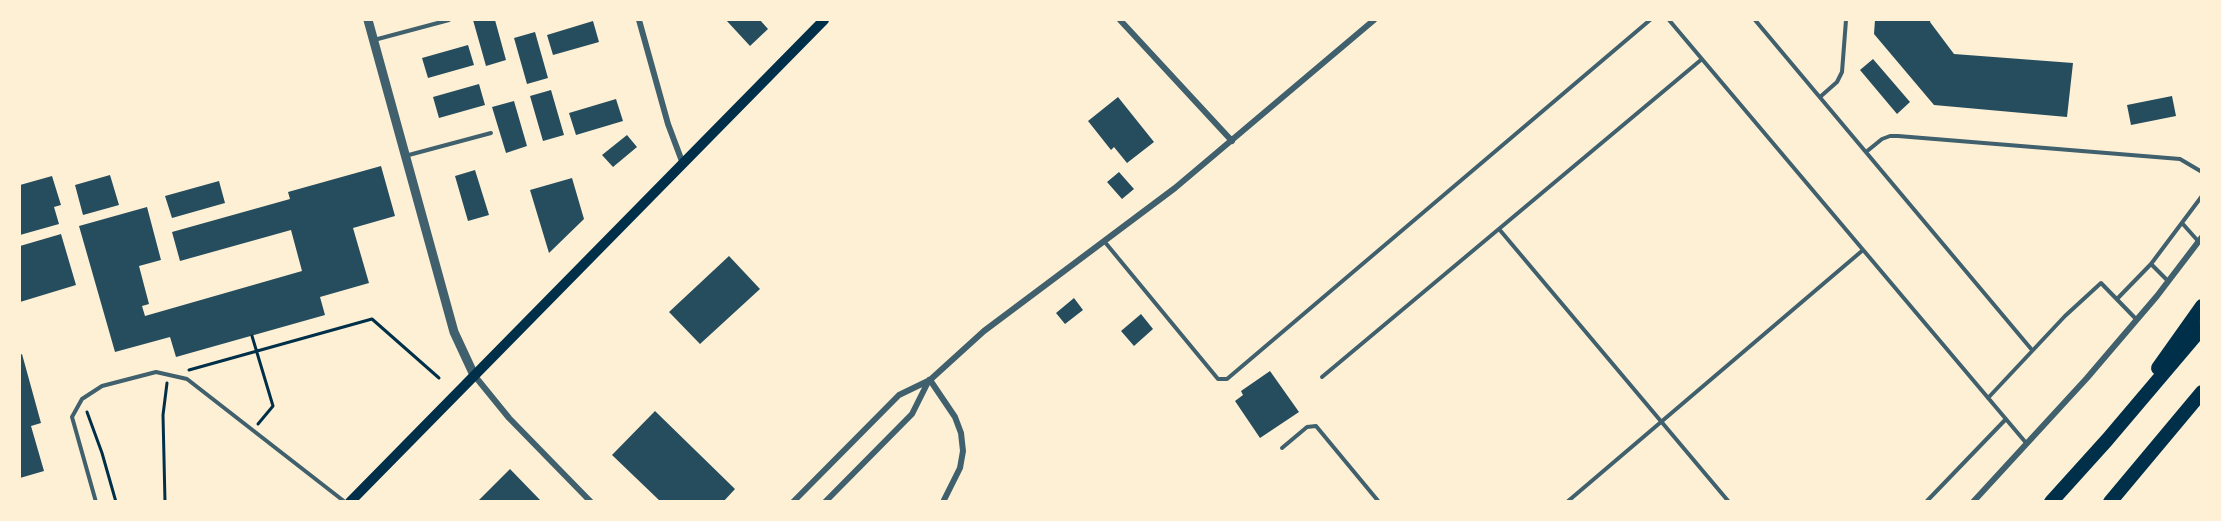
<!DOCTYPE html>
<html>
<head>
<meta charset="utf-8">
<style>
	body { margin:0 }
	#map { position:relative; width:2221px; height:521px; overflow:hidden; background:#fdf0d5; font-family:"Roboto Serif",serif }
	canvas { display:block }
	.frame { position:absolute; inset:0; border:21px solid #fdf0d5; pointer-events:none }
</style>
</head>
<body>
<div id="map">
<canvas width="2221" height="521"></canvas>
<div class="frame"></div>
</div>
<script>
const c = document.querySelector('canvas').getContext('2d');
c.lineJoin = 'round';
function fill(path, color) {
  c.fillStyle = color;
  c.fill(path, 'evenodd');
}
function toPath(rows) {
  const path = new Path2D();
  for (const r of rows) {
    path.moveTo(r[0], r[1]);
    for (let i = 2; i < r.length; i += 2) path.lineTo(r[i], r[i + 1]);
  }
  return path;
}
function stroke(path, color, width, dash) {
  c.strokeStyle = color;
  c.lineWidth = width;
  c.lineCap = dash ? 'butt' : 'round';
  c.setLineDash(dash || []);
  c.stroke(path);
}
const building = toPath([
	[473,20,495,20,506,60,486,66],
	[726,20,760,20,768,29,750,46],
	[1875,20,1931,20,1930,22,1954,54,2073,63,2067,117,1934,105,1874,34],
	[593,21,599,42,553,55,547,35],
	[535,32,548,78,527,84,514,38],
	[468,45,474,65,428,78,422,58],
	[1873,59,1910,102,1897,114,1860,70],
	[479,84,485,105,439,118,433,97],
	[551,90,564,135,543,141,530,96],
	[2172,96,2176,116,2131,125,2127,105],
	[1118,97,1154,142,1127,163,1114,147,1111,150,1088,121],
	[616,99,623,121,576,135,569,113],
	[514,101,527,146,506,153,492,107],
	[627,135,637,147,613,167,602,155],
	[381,166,395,216,353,228,369,283,320,297,325,315,176,357,170,337,115,352,79,226,147,207,161,260,139,266,149,304,142,306,145,316,302,271,291,230,180,261,172,232,290,199,288,192],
	[475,170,489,215,468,221,455,176],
	[1119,172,1134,189,1122,199,1107,182],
	[110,175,119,205,83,215,75,185],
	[52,176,61,205,54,207,59,224,20,235,20,185],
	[572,178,584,219,549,253,530,190],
	[219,181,225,203,172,218,165,196],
	[61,234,76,285,20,302,20,246],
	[729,256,760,289,700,344,669,312],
	[1074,298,1083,310,1065,324,1056,313],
	[1141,314,1153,329,1134,346,1121,331],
	[22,354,41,423,31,426,44,471,20,478,20,355],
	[1270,371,1299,412,1260,438,1235,401,1243,395,1241,391],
	[655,411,735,489,723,502,661,502,612,455],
	[510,469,542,502,477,502]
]);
const path = toPath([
	[252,336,273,406,258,424],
	[189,370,372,319,439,378],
	[87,412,102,453,116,502],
	[165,502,163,415,167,383]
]);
const service = toPath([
	[1669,20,2027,444],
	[1755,20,2032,350],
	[374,40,449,20],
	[1820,97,1837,82,1842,72,1846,20],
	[1866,152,1882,139,1890,136,1898,136,2180,159,2202,172],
	[405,156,491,133],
	[2182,223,2198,241],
	[1499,229,1729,502],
	[1104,241,1218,379,1227,379,1650,20],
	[2151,264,2168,281],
	[2117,299,2151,264,2202,196],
	[1322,377,1702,59],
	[1988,398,2065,316,2101,283,2136,319],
	[1282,448,1307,427,1316,426,1379,502],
	[96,502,72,417,82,399,102,386,156,372,187,379,345,502],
	[1567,502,1863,250],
	[1926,502,2006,419]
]);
const minor = toPath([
	[639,20,668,124,683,164],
	[1120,20,1232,141],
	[474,375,509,418,591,502],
	[930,380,955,417,961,433,963,451,960,468,943,502],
	[793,502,899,395,930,380,984,331,1175,188,1374,20],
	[825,502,912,414,929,380],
	[1973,502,2087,378,2157,296,2202,237]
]);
const tertiary = toPath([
	[368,20,454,332,474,375]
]);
const primary = toPath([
	[350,502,824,20]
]);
const motorway = toPath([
	[2158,368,2202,306],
	[2051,502,2107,440,2202,328],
	[2110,502,2202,392]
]);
fill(building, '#264d5e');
stroke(path, '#003049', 3);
stroke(service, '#3f606c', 4);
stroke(minor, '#3f606c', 6);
stroke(tertiary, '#3f606c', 9);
stroke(primary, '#003049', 10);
stroke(motorway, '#003049', 14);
</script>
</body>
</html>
